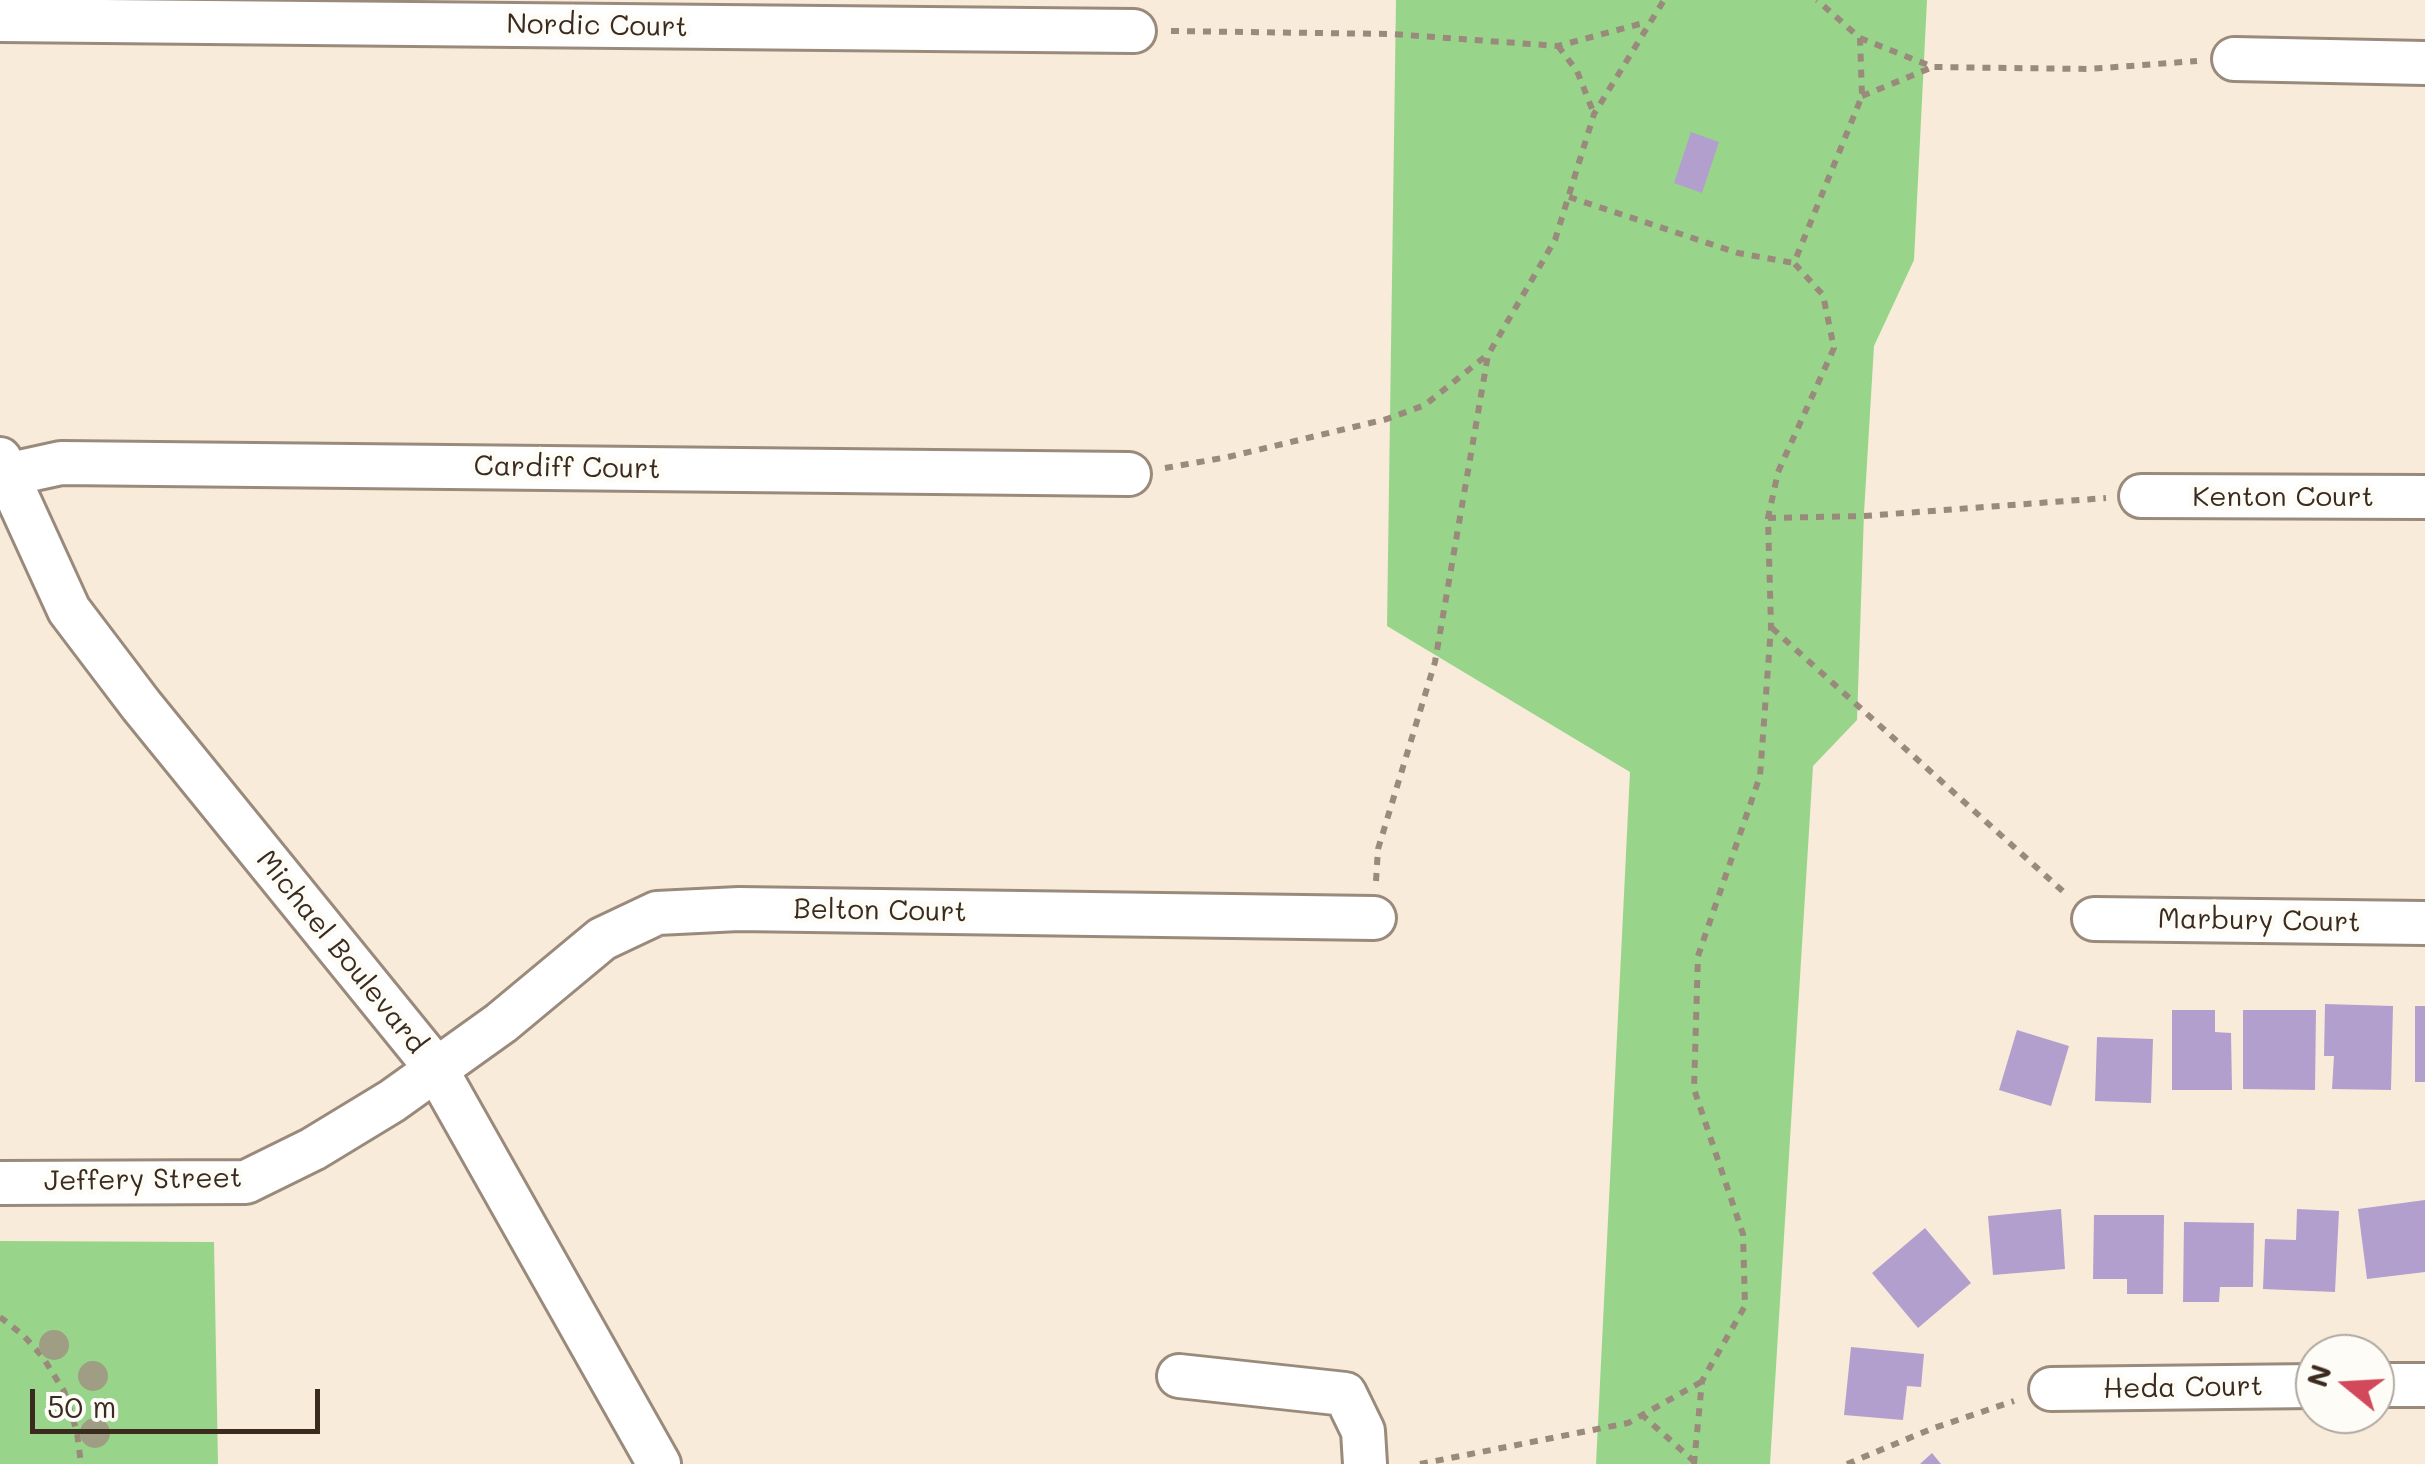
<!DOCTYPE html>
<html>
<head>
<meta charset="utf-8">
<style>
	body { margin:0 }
	#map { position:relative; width:2425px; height:1464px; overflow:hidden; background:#f8ebd9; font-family:Mali,sans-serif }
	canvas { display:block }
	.north { position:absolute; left:2295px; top:1334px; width:100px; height:100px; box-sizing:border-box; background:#fdfcf7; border:2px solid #afa8a0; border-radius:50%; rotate:288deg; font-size:28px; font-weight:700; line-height:40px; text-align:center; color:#3b2a1e }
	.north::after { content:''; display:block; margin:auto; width:35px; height:45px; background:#d1495b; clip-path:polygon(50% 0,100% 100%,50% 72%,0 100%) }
	.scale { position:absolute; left:30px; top:1389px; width:290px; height:45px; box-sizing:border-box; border:5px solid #3b2a1e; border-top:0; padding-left:12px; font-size:30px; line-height:35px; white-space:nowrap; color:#3b2a1e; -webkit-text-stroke:8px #fdfcf7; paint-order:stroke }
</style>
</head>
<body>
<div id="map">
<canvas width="2425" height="1464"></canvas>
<div class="north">N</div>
<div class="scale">50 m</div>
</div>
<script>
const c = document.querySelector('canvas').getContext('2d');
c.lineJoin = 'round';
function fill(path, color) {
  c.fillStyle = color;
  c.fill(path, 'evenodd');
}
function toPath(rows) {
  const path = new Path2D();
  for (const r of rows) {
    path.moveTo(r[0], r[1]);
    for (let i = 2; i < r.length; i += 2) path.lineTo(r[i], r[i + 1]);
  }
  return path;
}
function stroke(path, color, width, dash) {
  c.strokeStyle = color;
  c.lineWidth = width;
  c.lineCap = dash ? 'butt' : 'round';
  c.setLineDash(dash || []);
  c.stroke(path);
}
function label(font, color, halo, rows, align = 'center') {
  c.font = font + ' Mali,sans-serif';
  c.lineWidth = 10;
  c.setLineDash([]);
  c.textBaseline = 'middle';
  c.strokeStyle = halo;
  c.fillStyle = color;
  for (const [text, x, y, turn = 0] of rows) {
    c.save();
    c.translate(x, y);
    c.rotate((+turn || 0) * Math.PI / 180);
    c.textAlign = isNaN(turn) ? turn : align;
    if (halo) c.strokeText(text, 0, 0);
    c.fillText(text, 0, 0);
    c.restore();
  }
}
const green = toPath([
	[1396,0,1927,0,1914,260,1874,346,1864,513,1857,720,1813,766,1770,1464,1596,1464,1630,772,1387,626],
	[0,1241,214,1242,218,1464,0,1464]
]);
const building = toPath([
	[1691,132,1719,142,1702,193,1674,183],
	[2325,1004,2393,1006,2391,1090,2332,1089,2334,1056,2324,1056],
	[2415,1006,2425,1006,2425,1082,2415,1082],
	[2172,1010,2215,1010,2215,1032,2231,1033,2232,1090,2172,1090],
	[2243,1010,2316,1010,2315,1090,2243,1089],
	[2017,1030,2069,1046,2051,1106,1999,1090],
	[2097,1037,2153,1039,2151,1103,2095,1101],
	[2425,1200,2425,1272,2367,1279,2358,1209],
	[2061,1209,2065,1269,1993,1275,1988,1216],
	[2297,1209,2339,1211,2335,1292,2263,1289,2265,1239,2296,1240],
	[2094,1215,2164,1215,2163,1294,2127,1294,2127,1279,2093,1279],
	[2184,1222,2254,1223,2253,1287,2220,1287,2219,1302,2183,1302],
	[1925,1228,1971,1283,1918,1328,1872,1273],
	[1851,1347,1924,1354,1921,1387,1907,1386,1903,1420,1844,1415],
	[1932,1453,1941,1464,1920,1464]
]);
const path = toPath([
	[1171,31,1392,34,1558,46,1647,22],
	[1860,38,1933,67,2089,69,2197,61],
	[1558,46,1577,71,1594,114],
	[1862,96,1933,67],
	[1569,197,1738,253,1794,263],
	[1165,468,1228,457,1387,419,1425,405,1487,355],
	[1768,518,1864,516,2106,498],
	[1772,628,2067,895],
	[1376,881,1378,849,1435,662,1488,355,1555,240,1594,114,1664,0],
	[0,1317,23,1335,42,1356,64,1391,77,1432,81,1464],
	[1641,1414,1696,1463],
	[1420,1464,1628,1423,1701,1382],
	[1694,1464,1702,1381,1745,1306,1743,1234,1694,1089,1698,956,1760,776,1771,627,1768,518,1778,472,1834,348,1823,295,1794,263,1862,96,1860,38,1817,0],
	[1847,1464,1931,1429,2014,1401]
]);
const minor = toPath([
	[0,20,1134,31],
	[2234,59,2425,63],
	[0,459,69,610,141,705,435,1067,659,1464],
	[6,475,61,463,1129,474],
	[2141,496,2425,497],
	[2094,919,2425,923],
	[0,1183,246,1182,313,1149,392,1101,501,1023,602,939,657,913,739,909,1374,918],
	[1179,1376,1345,1394,1363,1431,1365,1464],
	[2375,1385,2425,1385],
	[2051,1389,2315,1386]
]);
const trees = [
	[54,1345],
	[93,1376],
	[95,1433]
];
const streetNames = [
	["Nordic Court",597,26,1],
	["Cardiff Court",567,468,1],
	["Kenton Court",2283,497],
	["Belton Court",880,911,1],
	["Marbury Court",2259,921,1],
	["Michael Boulevard",341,952,51],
	["Jeffery Street",143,1180,-1],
	["Heda Court",2183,1388,-1]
];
fill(green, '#98d58b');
fill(building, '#b29fce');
stroke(minor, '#9a8a7c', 48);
stroke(path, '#9a8a7c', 6, [8, 8]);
stroke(minor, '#fff', 42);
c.fillStyle = '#9f9d84';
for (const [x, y] of trees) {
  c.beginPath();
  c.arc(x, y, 15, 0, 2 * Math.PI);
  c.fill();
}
label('28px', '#3b2a1e', '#fdfcf7', streetNames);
</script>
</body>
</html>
